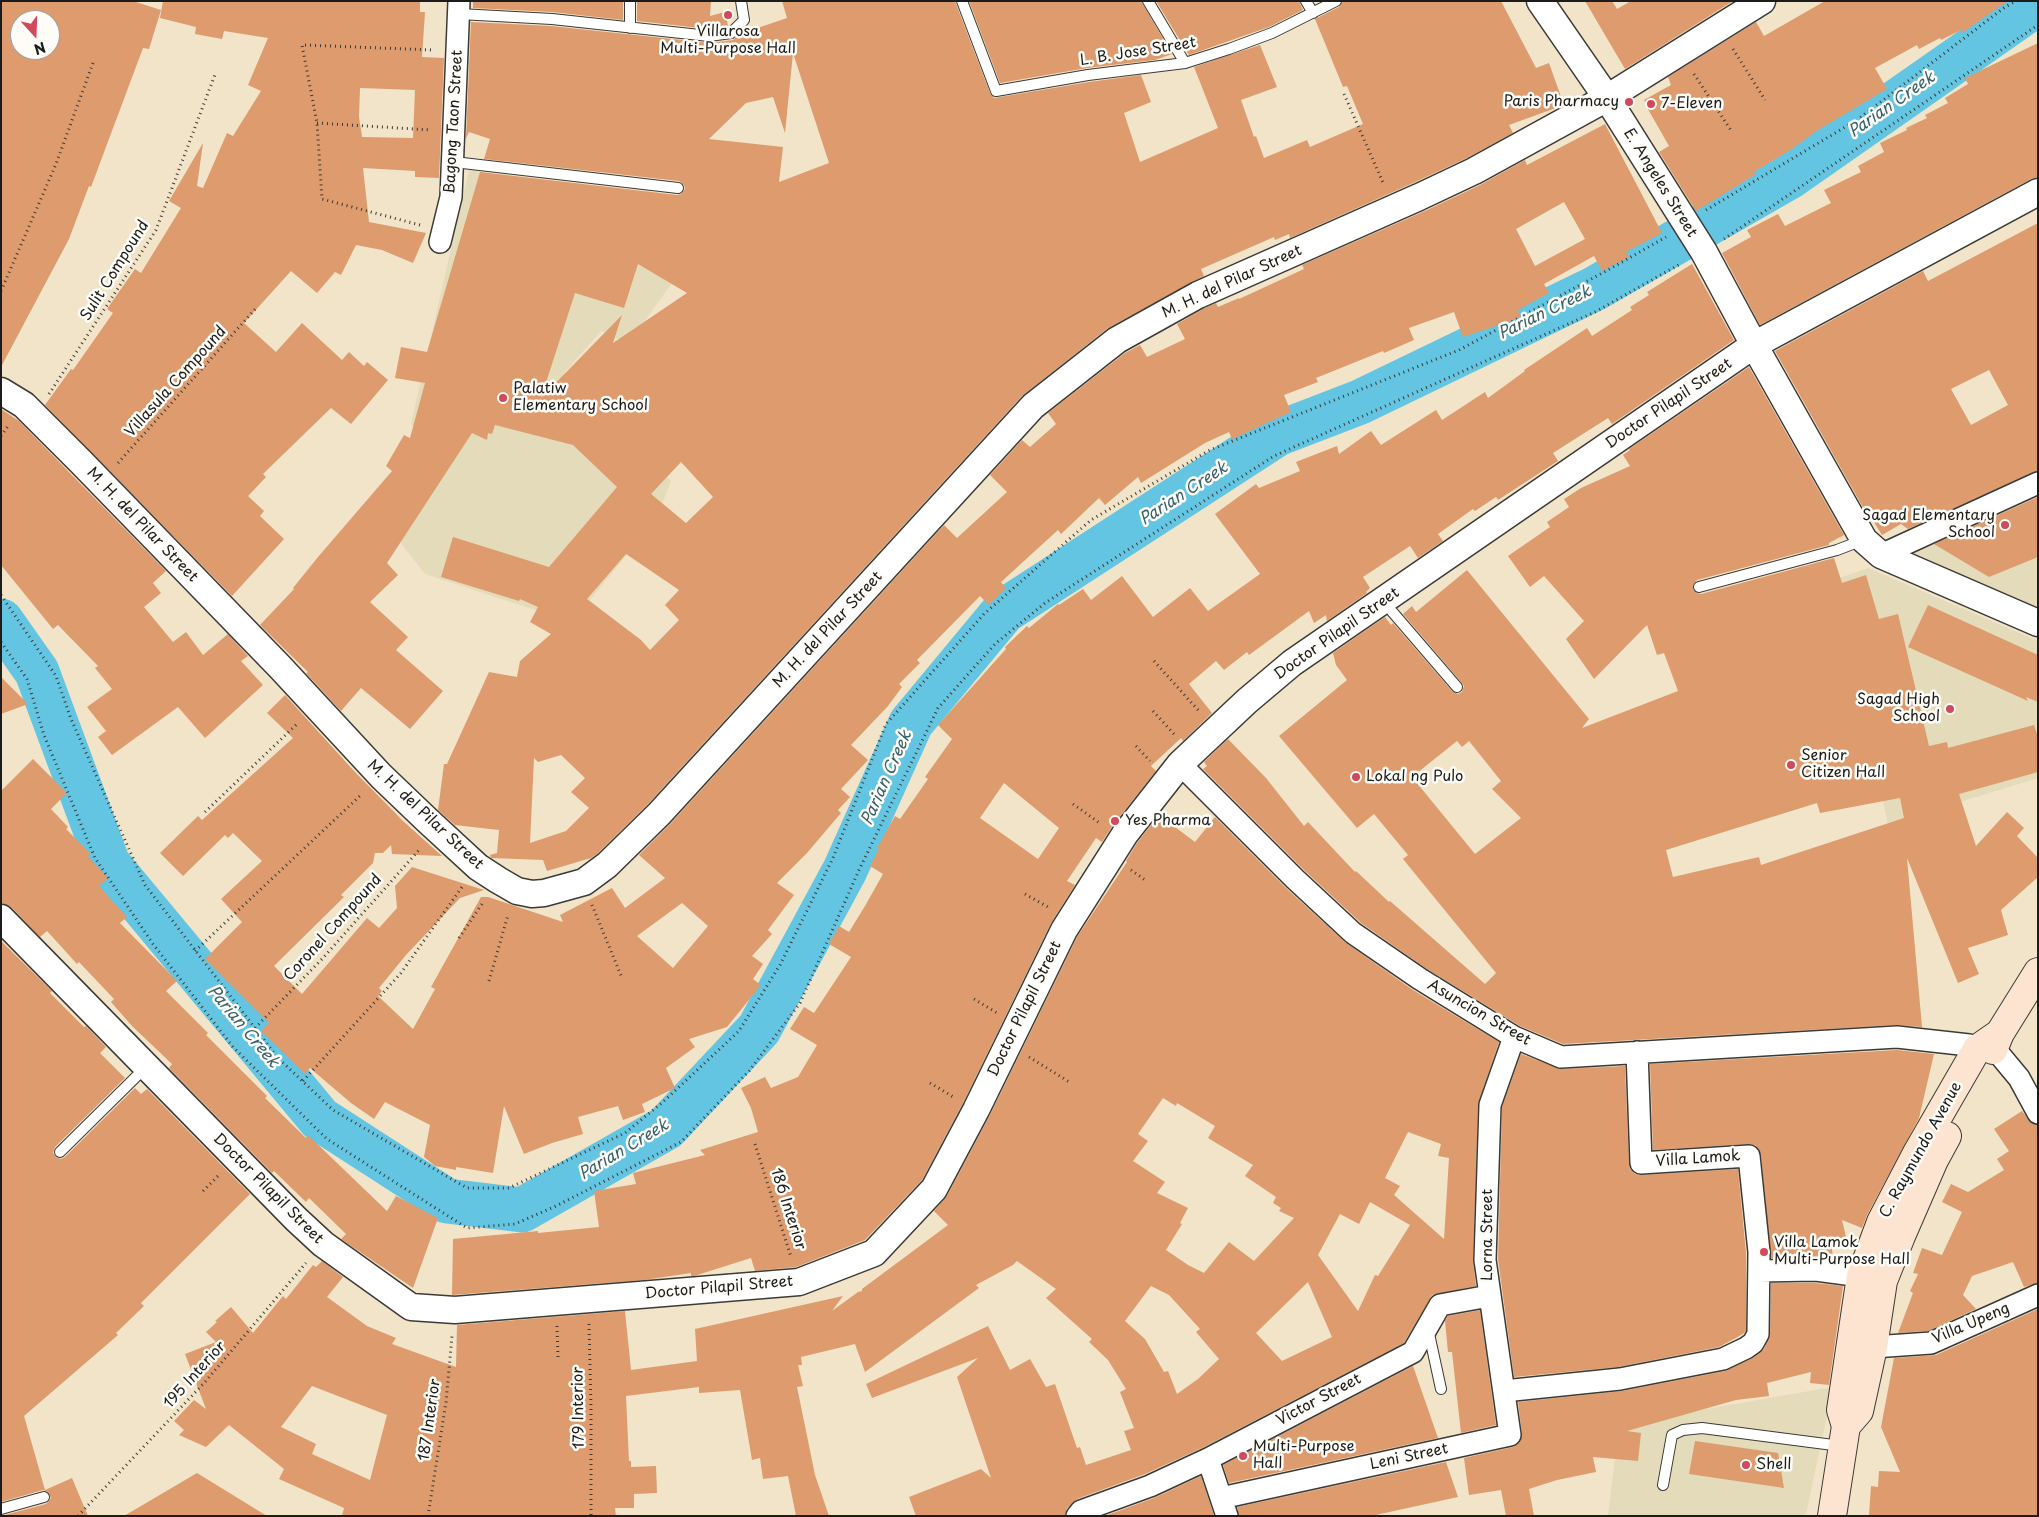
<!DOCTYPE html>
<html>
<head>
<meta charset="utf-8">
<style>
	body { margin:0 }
	#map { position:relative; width:2039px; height:1517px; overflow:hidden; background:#f1e4c9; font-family:"Playpen Sans",sans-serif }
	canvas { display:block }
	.frame { position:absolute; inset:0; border:2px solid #1c1c1c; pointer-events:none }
	.north { position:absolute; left:10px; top:10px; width:50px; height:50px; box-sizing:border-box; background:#fdfcf7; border:1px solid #a3a29f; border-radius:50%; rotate:160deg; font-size:14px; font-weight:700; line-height:20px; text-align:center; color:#1c1c1c }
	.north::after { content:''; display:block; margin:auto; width:18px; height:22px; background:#d1495b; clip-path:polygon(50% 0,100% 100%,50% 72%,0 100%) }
</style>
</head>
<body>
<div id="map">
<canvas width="2039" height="1517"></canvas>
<div class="frame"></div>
<div class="north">N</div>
</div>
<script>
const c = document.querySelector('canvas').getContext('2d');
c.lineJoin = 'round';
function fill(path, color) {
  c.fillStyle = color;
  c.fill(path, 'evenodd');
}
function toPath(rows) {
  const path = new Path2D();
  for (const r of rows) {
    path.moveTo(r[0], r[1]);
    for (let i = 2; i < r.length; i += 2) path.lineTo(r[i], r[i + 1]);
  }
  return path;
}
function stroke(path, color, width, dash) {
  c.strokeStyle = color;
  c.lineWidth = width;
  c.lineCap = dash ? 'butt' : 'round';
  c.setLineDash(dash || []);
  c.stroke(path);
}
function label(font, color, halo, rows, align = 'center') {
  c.font = font + ' "Playpen Sans",sans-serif';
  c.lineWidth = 5;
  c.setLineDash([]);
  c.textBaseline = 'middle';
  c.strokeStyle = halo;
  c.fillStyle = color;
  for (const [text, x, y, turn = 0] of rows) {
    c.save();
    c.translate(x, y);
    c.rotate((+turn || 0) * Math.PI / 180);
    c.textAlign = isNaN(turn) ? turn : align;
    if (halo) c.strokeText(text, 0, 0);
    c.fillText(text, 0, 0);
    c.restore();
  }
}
const built = toPath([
	[469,170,699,203,695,251,628,344,601,331,564,373,671,481,656,519,572,622,425,574,397,538,423,438,411,424],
	[2038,496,2038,610,1906,554],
	[1868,568,2038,641,2038,778,1888,824,1834,580],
	[1833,1387,1806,1514,1799,1516,1608,1516,1619,1424]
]);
const river = toPath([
	[1,621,37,672,108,864,320,1119,447,1201,522,1210,666,1128,759,1029,845,870,911,723,1004,611,1277,434,1360,402,1594,289,1789,177,2038,3]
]);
const building = toPath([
	[1,1,133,1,161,10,149,49,143,48,91,187,89,186,69,239,1,367],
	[20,20,50,20,50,50,20,50],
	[163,1,420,1,420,12,425,12,422,57,444,58,439,178,415,177,415,171,363,168,369,222,426,233,413,263,382,250,356,245,341,275,335,272,317,293,291,271,244,323,276,352,302,323,342,360,349,352,364,366,367,362,388,380,351,424,331,408,263,474,266,477,248,496,264,511,260,516,284,539,232,596,45,405,71,369,73,370,113,313,107,309,135,269,141,273,181,208,169,201,203,143,197,186,203,188,227,133,233,136,261,91,248,85,268,38,224,31,222,39,195,34,196,27,160,18],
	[360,88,415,90,413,138,362,137,359,117],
	[473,1,623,1,623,20,552,12,473,8],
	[637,1,711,1,710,16,725,12,728,26,709,29,637,21],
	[782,1,955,1,990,93,994,98,1089,82,1141,75,1151,102,1124,113,1140,162,1218,128,1194,67,1260,45,1277,87,1241,100,1254,137,1256,136,1264,158,1307,140,1310,147,1363,124,1347,86,1343,87,1315,19,1339,7,1343,1,1501,1,1536,68,1549,63,1564,105,1509,125,1513,133,1467,158,1413,183,1290,238,1289,234,1275,240,1274,237,1201,269,1204,276,1108,328,1022,396,648,804,597,854,591,858,547,871,543,860,491,858,490,855,497,853,499,830,455,825,438,810,444,764,447,764,489,672,517,677,520,661,551,634,530,622,538,607,520,599,519,601,441,577,453,537,549,567,617,487,573,445,495,425,492,434,488,433,487,440,472,433,387,563,398,575,370,602,408,637,396,650,443,691,410,729,361,688,341,711,306,673,308,672,260,625,294,589,293,588,318,557,392,471,386,466,404,435,410,438,425,383,395,378,401,347,427,352,480,172,677,195,681,194,685,189,684,185,679,181,484,159,490,139,469,132,466,139,471,22,551,26,710,43,733,40,740,34,787,18],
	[793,53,829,163,779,182,783,147,709,139,746,103,773,97,785,133],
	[638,264,687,293,613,343,622,315,541,398,575,293,624,308],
	[681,462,713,497,686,523,651,494],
	[626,554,679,590,665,605,679,620,650,650,641,640,587,599],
	[561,755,585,778,571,792,589,808,566,831,530,843,534,758,538,762],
	[969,1,1141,1,1172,54,1155,60,1087,68,1000,83],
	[1156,1,1299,1,1303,10,1269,27,1189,55],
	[1585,1,1612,1,1617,9,1631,1,1733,1,1625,69],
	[1825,1,2008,1,1962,33,1961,30,1941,40,1940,38,1919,49,1917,45,1875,68,1887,89,1815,132,1792,149,1754,172,1755,175,1696,211,1659,152,1669,146,1645,104,1646,103,1644,100,1671,85,1668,77,1756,22,1764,36],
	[2038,43,2038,177,2031,179,1760,325,1722,253,1751,237,1747,230,1778,214,1785,226,1831,203,1824,190,1861,172,1858,166,1884,152,1880,143,1907,130,1906,128,1927,118,1925,115,1948,103,1945,98,1968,84,1965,78],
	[1605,124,1662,233,1626,252,1629,257,1602,271,1594,256,1544,284,1549,293,1518,310,1521,317,1496,326,1463,337,1454,312,1409,328,1414,340,1384,353,1383,351,1316,378,1318,382,1284,395,1291,412,1232,439,1229,432,1205,443,1141,483,1138,477,1105,505,1099,498,1061,534,1058,530,1001,582,1006,588,989,605,980,596,917,660,920,663,899,684,902,687,888,706,851,745,868,760,841,789,850,797,838,810,841,813,807,853,777,883,794,895,768,930,772,934,752,956,763,964,753,979,761,985,727,1027,689,1039,695,1047,666,1068,675,1088,642,1104,645,1112,623,1120,618,1106,578,1117,583,1134,552,1143,524,1154,504,1106,493,1173,456,1167,456,1170,435,1166,424,1157,430,1125,385,1102,374,1119,351,1103,310,1068,305,1074,261,1031,269,1023,205,959,242,922,221,899,262,861,233,833,228,838,225,835,183,876,160,853,198,816,202,820,293,738,267,713,285,695,354,771,403,821,442,856,392,854,391,845,383,853,375,853,373,863,341,895,344,897,274,966,302,994,367,918,379,928,397,908,395,886,412,867,484,890,460,898,406,955,379,988,382,991,378,996,413,1029,435,989,431,987,481,897,488,897,563,922,560,915,612,888,625,908,665,878,639,855,670,824,944,525,957,538,1007,492,990,475,1022,440,1030,447,1056,424,1048,413,1125,353,1140,345,1147,357,1185,339,1177,324,1205,308,1216,303,1218,307,1239,298,1239,299,1304,269,1302,265,1425,211,1480,185,1525,160,1527,165],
	[1564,202,1585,239,1535,266,1516,229],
	[682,903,708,926,673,968,637,936],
	[2038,223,2038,471,1908,529,1901,524,1882,535,1872,519,1870,520,1775,351,1923,271,1928,281],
	[1989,370,2008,405,1971,425,1951,389],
	[1692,264,1734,340,1612,424,1608,418,1553,453,1558,461,1498,500,1496,497,1475,511,1473,509,1438,534,1443,541,1418,558,1410,546,1363,577,1370,588,1366,592,1367,593,1327,621,1326,615,1314,623,1309,611,1249,655,1247,652,1224,670,1216,661,1189,684,1212,713,1183,741,1181,738,1151,766,1156,771,1113,825,1102,842,1096,838,1067,881,1075,885,1051,923,963,1103,922,1180,865,1240,796,1267,755,1271,751,1258,694,1276,691,1276,691,1273,644,1280,452,1295,453,1239,538,1231,538,1233,599,1227,594,1191,636,1184,633,1173,705,1155,700,1150,758,1132,751,1108,741,1088,765,1077,771,1088,798,1077,817,1045,790,1029,804,1007,814,1013,851,957,829,944,839,926,849,932,865,906,883,874,870,866,879,849,877,848,895,816,900,819,928,779,925,777,952,739,938,725,1006,649,1005,647,1027,626,1029,628,1058,604,1059,605,1083,589,1091,600,1122,576,1153,617,1190,588,1208,611,1260,574,1215,514,1256,484,1259,488,1300,471,1296,462,1337,446,1339,454,1371,431,1381,445,1436,410,1442,420,1485,392,1488,398,1525,371,1524,370,1587,328,1592,336,1632,310,1630,307,1649,295,1647,292],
	[1004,783,1059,828,1038,859,980,818],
	[1749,367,1844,535,1829,543,1829,545,1697,580,1693,585,1693,589,1697,593,1701,594,1834,558,1842,583,1866,575,1879,619,1898,614,1929,746,1947,742,1948,748,2034,725,2038,737,2038,772,1959,794,1976,846,2007,812,2024,828,2017,836,2038,858,2038,877,2001,910,2008,935,1968,948,1979,974,1958,983,1907,858,1922,1027,1896,1025,1563,1044,1520,1026,1427,969,1361,923,1304,870,1203,769,1207,766,1204,762,1228,739,1266,778,1304,826,1308,822,1355,872,1356,871,1389,902,1390,901,1485,984,1496,973,1403,859,1408,855,1374,814,1357,828,1279,736,1347,680,1336,665,1333,653,1385,617,1391,625,1393,623,1452,691,1458,694,1462,692,1464,686,1462,683,1403,614,1412,606,1416,612,1467,570,1589,719,1582,728,1678,691,1664,653,1657,655,1647,625,1594,679,1566,639,1584,621,1544,576,1530,587,1508,556,1550,527,1547,522,1569,507,1564,499,1581,488,1630,466,1623,455,1630,450,1629,449],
	[1457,741,1462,747,1469,741,1501,781,1492,789,1521,818,1475,854,1412,777],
	[1900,798,1904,818,1761,865,1759,857,1673,877,1666,850,1817,803,1820,813],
	[1,409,19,421,166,571,153,583,161,593,144,607,173,642,186,632,203,655,228,634,248,656,241,661,263,685,205,738,178,707,112,755,98,737,106,731,87,707,112,689,95,668,98,666,58,625,53,629,1,565],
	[2038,497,2038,557,1989,577,1934,544],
	[1928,605,2038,655,2038,702,2026,697,2028,701,1908,647],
	[1,677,28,704,1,714],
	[33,759,67,793,51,809,68,827,66,829,90,853,88,856,108,878,99,886,127,917,120,923,177,981,166,991,208,1033,206,1035,267,1096,265,1098,306,1138,308,1135,387,1211,396,1196,438,1218,413,1288,341,1239,346,1234,309,1198,306,1202,274,1171,272,1173,169,1068,172,1064,132,1026,111,1002,114,999,79,962,77,964,47,931,40,937,12,908,1,903,1,791],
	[1159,815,1195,842,1215,817,1286,888,1346,943,1413,990,1499,1042,1478,1104,1473,1260,1476,1286,1432,1295,1404,1343,1202,1448,1145,1474,1077,1499,1067,1508,1065,1516,916,1516,909,1497,981,1469,991,1478,957,1377,978,1358,872,1398,866,1384,988,1326,1010,1370,1030,1359,1046,1387,1055,1384,1077,1448,1080,1447,1086,1465,1131,1450,1124,1431,1134,1428,1120,1392,1126,1389,1108,1360,1089,1342,1092,1339,1046,1298,1056,1289,1017,1261,1013,1265,976,1285,979,1288,865,1372,855,1344,801,1357,802,1365,798,1365,803,1386,797,1387,815,1475,829,1516,796,1516,788,1476,763,1479,760,1458,752,1460,740,1390,699,1393,699,1387,626,1396,629,1461,631,1461,631,1467,656,1466,657,1493,634,1494,634,1508,615,1508,616,1516,342,1516,344,1508,279,1479,284,1469,229,1425,206,1447,179,1435,184,1430,174,1421,194,1400,206,1409,185,1354,216,1342,206,1332,217,1322,215,1321,231,1307,253,1333,283,1296,286,1299,313,1265,316,1267,322,1261,343,1277,327,1297,367,1326,396,1338,392,1344,456,1367,457,1325,625,1311,631,1370,697,1361,695,1329,843,1296,832,1311,858,1292,862,1291,862,1289,948,1225,934,1211,947,1196,989,1117,1077,937,1127,862,1126,861,1137,843],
	[1163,1098,1176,1106,1177,1103,1215,1126,1208,1138,1253,1165,1245,1176,1276,1197,1273,1203,1281,1208,1279,1211,1294,1218,1254,1261,1229,1242,1204,1273,1188,1265,1166,1250,1182,1224,1180,1223,1188,1208,1157,1193,1165,1182,1133,1161,1148,1141,1138,1134],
	[1408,1132,1441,1144,1438,1156,1449,1158,1444,1239,1394,1195,1400,1186,1385,1178],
	[1370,1202,1410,1225,1378,1276,1375,1275,1358,1311,1318,1255,1340,1214,1359,1224],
	[1308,1282,1332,1337,1282,1361,1256,1333],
	[1151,1286,1169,1295,1200,1329,1196,1332,1219,1359,1198,1379,1177,1394,1168,1371,1164,1372,1145,1339,1125,1321],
	[312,1386,387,1415,370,1480,312,1454,316,1444,281,1427],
	[1,941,52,991,50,993,84,1027,86,1026,106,1047,100,1053,125,1078,55,1147,53,1153,56,1157,61,1159,65,1157,135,1088,141,1094,147,1089,250,1194,141,1303,144,1306,116,1333,118,1335,24,1416,45,1490,72,1478,88,1516,1,1516,46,1504,51,1498,48,1492,43,1490,1,1502],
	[1897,1050,1934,1054,1919,1118,1867,1215,1862,1228,1842,1220,1848,1245,1832,1249,1833,1260,1816,1258,1771,1258,1761,1155,1759,1149,1755,1145,1748,1144,1653,1150,1650,1064],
	[1521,1054,1561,1069,1625,1066,1629,1163,1630,1169,1635,1174,1642,1175,1738,1169,1746,1253,1746,1331,1743,1334,1719,1347,1618,1367,1514,1377,1498,1259,1502,1107],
	[2022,1111,2031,1123,2038,1125,2038,1283,2024,1287,2013,1262,1972,1276,1963,1295,1976,1309,1928,1331,1898,1333,1913,1293,1910,1291,1918,1274,1913,1273,1922,1248,1942,1255,1962,1212,1942,1202,1951,1184,1968,1192,2004,1170,1997,1159,2009,1151,1994,1129],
	[1771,1283,1815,1283,1843,1286,1829,1385,1810,1383,1811,1372,1767,1383,1769,1396,1736,1400,1627,1431,1641,1433,1638,1461,1593,1457,1596,1472,1557,1480,1529,1489,1534,1516,1506,1516,1501,1490,1469,1495,1464,1458,1513,1447,1518,1444,1522,1434,1518,1402,1622,1391,1725,1371,1753,1358,1764,1349,1770,1335],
	[2038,1309,2038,1516,1869,1516,1871,1486,1878,1487,1879,1471,1900,1472,1881,1427,1894,1358,1936,1355],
	[1480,1310,1496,1425,1461,1433,1452,1352,1448,1352,1445,1321,1448,1316],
	[1413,1366,1438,1438,1229,1483,1223,1465],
	[1695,1441,1778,1453,1784,1488,1689,1474],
	[1446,1462,1458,1497,1371,1516,1239,1516,1237,1507],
	[197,1473,267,1516,124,1516],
	[1201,1476,1214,1516,1105,1516,1154,1498]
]);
const path = toPath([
	[1733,49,1765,100],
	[1694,74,1732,132],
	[1344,94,1384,185],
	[317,123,431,130],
	[1706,210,1857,120,2005,7,2016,1],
	[420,225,322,199,317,123,302,45,434,50],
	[1724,239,2038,25],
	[1,291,56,164,93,63],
	[49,394,156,230,216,72],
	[1,436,8,426],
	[118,463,257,307],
	[1,595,56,676,71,719,145,885,278,1058,333,1110,467,1188,509,1188,625,1133,663,1102,739,1031,780,965,833,858,886,724,984,614,1091,520,1210,450,1459,350,1608,270,1666,237],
	[1,642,27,679,44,735,95,858,153,944,233,1047,327,1139,467,1228,515,1224,556,1206,681,1142,749,1071,800,1003,859,870,938,708,995,644,1045,603,1274,456,1595,312,1682,263],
	[1154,661,1199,711],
	[1153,711,1174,734],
	[1136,746,1150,761],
	[1073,804,1101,824],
	[205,812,298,723],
	[1131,870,1145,880],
	[1025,894,1048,907],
	[592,905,622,978],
	[459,938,484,901],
	[195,951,362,794],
	[489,981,508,915],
	[974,999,997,1013],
	[255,1028,322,959,420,849],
	[1029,1057,1071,1083],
	[303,1081,401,973,462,887],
	[930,1083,955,1098],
	[755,1144,791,1257],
	[203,1191,218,1176],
	[589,1324,591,1408,591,1516],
	[557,1326,558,1358],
	[78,1516,205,1382,306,1263],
	[428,1516,446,1402,452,1336]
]);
const service = toPath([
	[630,1,630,28],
	[962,1,996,91,1088,75,1185,63,1229,49,1272,33,1336,1],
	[1148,1,1185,63],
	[1306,1,1313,13],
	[459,14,552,19,709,36,731,33,744,20,741,1],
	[454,162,678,188],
	[1699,587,1837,550,1863,540],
	[1383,601,1457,687],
	[60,1152,146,1067],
	[1428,1329,1441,1389],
	[1663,1485,1672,1435,1683,1430,1702,1428,1841,1446],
	[1,1509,44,1497]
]);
const minor = toPath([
	[440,242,451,197,459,1],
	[1881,555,2038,483],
	[1180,764,1295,879,1353,933,1420,979,1514,1037,1561,1057,1897,1037,1969,1045,1977,1049],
	[1994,1048,2019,1078,2038,1113],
	[1759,1271,1816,1270,1861,1276],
	[1873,1347,1931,1343,2038,1295],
	[1504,1391,1620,1379,1723,1359,1746,1348,1753,1343,1758,1334,1759,1252,1749,1156,1641,1163,1637,1052],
	[1208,1459,1227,1516],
	[1221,1498,1510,1435,1485,1260,1490,1105,1514,1037],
	[1077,1516,1081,1511,1150,1486,1208,1459,1413,1352,1440,1305,1489,1296]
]);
const tertiary = toPath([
	[1540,1,1607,98,1704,252,1754,345,1864,540,1881,555,2038,623],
	[1,391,24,405,81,462,280,667,381,776,427,820,478,867,498,880,517,891,532,894,544,893,584,882,607,865,659,814,1033,406,1117,340,1198,295,1419,197,1474,171,1607,98,1762,1],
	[1,918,296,1219,323,1244,411,1307,455,1310,799,1282,874,1253,934,1189,976,1110,1064,930,1125,834,1180,764,1247,701,1292,663,1754,345,2038,192]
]);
const secondary = toPath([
	[1993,1050,2000,1033,2038,972],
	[1846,1426,1859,1411,1873,1347,1883,1281,1901,1236,1934,1160,1947,1136],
	[1832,1516,1846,1426,1841,1410,1861,1276,1881,1222,1917,1153,1977,1049,2000,1033]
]);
const markers = [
	[728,15,5,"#d1495b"],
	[1629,102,5,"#d1495b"],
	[1651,104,5,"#d1495b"],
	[503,398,5,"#d1495b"],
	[2005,525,5,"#d1495b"],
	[1950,709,5,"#d1495b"],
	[1791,765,5,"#d1495b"],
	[1356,777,5,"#d1495b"],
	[1115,821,5,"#d1495b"],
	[1764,1252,5,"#d1495b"],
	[1243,1456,5,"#d1495b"],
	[1746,1465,5,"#d1495b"]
];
const poiNames = [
	["Villarosa",728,32,"center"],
	["Multi-Purpose Hall",728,49,"center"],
	["Paris Pharmacy",1619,102,"right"],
	["7-Eleven",1661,104],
	["Palatiw",513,389],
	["Elementary School",513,406],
	["Sagad Elementary",1995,516,"right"],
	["School",1995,533,"right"],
	["Sagad High",1940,700,"right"],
	["School",1940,717,"right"],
	["Senior",1801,756],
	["Citizen Hall",1801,773],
	["Lokal ng Pulo",1366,777],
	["Yes Pharma",1125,821],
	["Villa Lamok",1774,1243],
	["Multi-Purpose Hall",1774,1260],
	["Multi-Purpose",1253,1447],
	["Hall",1253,1464],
	["Shell",1756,1465]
];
const streetNames = [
	["L. B. Jose Street",1138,52,-9],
	["Bagong Taon Street",454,122,-87],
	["E. Angeles Street",1660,183,58],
	["Sulit Compound",115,271,-58],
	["M. H. del Pilar Street",1232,282,-25],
	["Villasula Compound",176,382,-48],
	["Doctor Pilapil Street",1669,404,-34],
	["M. H. del Pilar Street",142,525,46],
	["M. H. del Pilar Street",828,630,-47],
	["Doctor Pilapil Street",1337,634,-35],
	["M. H. del Pilar Street",425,815,43],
	["Coronel Compound",333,928,-48],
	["Doctor Pilapil Street",1025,1009,-64],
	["Asuncion Street",1479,1013,30],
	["C. Raymundo Avenue",1921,1150,-61],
	["Villa Lamok",1698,1159,-4],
	["Doctor Pilapil Street",268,1189,45],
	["186 Interior",788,1209,72],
	["Lorna Street",1488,1235,-90],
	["Doctor Pilapil Street",719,1288,-5],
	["Villa Upeng",1971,1324,-23],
	["195 Interior",195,1375,-48],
	["Victor Street",1319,1400,-28],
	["179 Interior",579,1408,-91],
	["187 Interior",430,1420,-82],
	["Leni Street",1409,1457,-12]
];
const waterNames = [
	["Parian Creek",1892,105,-35],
	["Parian Creek",1545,313,-26],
	["Parian Creek",1184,494,-33],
	["Parian Creek",887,778,-66],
	["Parian Creek",243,1027,50],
	["Parian Creek",624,1150,-31]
];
fill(built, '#e4dbba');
stroke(river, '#63c5e1', 45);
fill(building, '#dd9b6e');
stroke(service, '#3c3a36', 12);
stroke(minor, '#3c3a36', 24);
stroke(tertiary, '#3c3a36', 29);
stroke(secondary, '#3c3a36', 30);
stroke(path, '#3c3a36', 3, [1, 4]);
stroke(service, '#fff', 10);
stroke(minor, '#fff', 21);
stroke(tertiary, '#fff', 26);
stroke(secondary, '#fde4d0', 28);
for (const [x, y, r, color] of markers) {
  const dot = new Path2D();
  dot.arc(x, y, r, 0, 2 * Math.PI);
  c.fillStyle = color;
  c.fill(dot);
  stroke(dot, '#fdfcf7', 2);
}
label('15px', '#1c1c1c', '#fdfcf7', poiNames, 'left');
label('15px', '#1c1c1c', '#fdfcf7', streetNames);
label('italic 16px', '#38606b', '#fdfcf7', waterNames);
</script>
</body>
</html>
